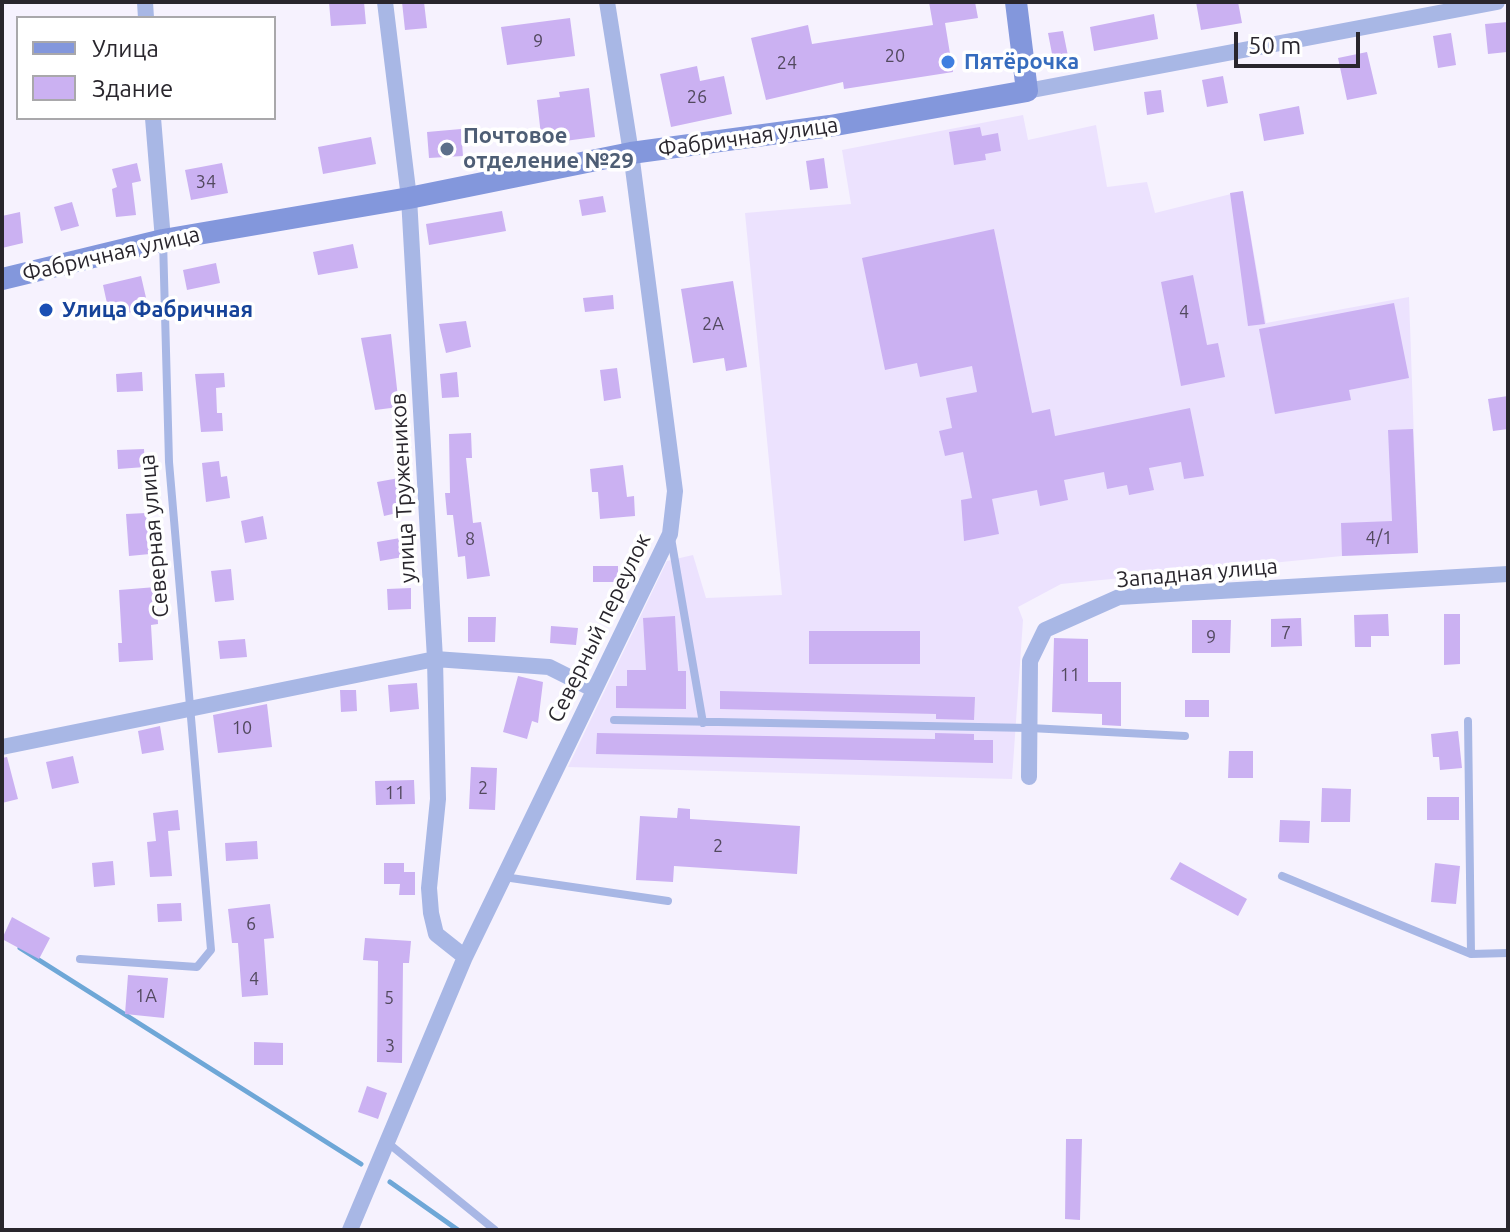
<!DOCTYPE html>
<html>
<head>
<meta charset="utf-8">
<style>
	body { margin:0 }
	#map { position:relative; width:1510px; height:1232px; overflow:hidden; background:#f6f2fe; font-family:Ubuntu,sans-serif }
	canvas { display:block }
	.frame { position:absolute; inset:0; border:4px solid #29262d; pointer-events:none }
	.legend { position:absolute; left:16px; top:16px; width:260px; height:104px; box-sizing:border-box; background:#fff; border:2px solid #a9a8ab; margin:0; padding:10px 14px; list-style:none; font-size:24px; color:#29262d }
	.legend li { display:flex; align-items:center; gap:16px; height:40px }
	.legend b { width:40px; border:2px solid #a9a8ab }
	.scale { position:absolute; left:1234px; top:32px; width:126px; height:36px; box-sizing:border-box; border:4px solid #29262d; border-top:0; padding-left:10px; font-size:24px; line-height:28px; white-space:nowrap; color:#29262d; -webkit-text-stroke:6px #fff; paint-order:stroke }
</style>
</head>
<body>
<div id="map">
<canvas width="1510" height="1232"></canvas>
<div class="frame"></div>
<ul class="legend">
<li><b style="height:10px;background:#8397dc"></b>Улица</li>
<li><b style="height:22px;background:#cbb1f2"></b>Здание</li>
</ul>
<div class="scale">50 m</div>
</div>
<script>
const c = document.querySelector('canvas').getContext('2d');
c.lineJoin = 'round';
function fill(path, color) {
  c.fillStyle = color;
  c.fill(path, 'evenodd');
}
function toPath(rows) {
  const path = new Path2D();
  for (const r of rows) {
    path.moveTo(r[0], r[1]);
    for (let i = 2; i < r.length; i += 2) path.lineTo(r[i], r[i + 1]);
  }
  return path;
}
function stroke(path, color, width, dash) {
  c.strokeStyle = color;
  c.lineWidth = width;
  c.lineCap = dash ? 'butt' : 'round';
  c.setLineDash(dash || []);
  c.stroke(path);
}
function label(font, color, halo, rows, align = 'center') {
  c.font = font + ' Ubuntu,sans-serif';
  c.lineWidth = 7;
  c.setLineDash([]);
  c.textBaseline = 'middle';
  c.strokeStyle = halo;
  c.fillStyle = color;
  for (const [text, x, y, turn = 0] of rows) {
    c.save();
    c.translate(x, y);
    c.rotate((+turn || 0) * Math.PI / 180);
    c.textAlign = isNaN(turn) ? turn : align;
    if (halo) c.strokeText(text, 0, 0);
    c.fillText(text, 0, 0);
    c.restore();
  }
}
const built = toPath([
	[1023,115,1028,140,1096,125,1107,187,1147,182,1155,213,1243,191,1266,323,1409,297,1418,553,1342,556,1061,584,1018,607,1023,620,1012,779,568,767,667,561,693,555,706,598,782,595,745,213,851,204,842,150]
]);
const stream = toPath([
	[20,948,361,1164],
	[390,1182,458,1230]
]);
const building = toPath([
	[329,2,364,2,366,24,331,26],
	[402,2,424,2,427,28,405,30],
	[929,2,975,2,978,18,945,23,953,72,844,89,843,82,766,100,751,38,808,25,812,44,933,25],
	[1196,2,1238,2,1242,23,1201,30],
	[1154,14,1158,39,1094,51,1090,27],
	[570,18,575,56,507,65,501,27],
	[1508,22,1507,52,1488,54,1485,24],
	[1063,31,1068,56,1053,59,1048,33],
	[1451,33,1456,65,1438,68,1433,36],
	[1367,52,1377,94,1347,100,1338,58],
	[697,66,700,81,724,76,732,114,671,127,660,74],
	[1223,76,1228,103,1207,107,1202,80],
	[589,88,595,137,542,144,537,100,560,97,559,92],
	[1161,90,1164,112,1147,115,1144,92],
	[1299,106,1304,134,1264,141,1259,114],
	[980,127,982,136,998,133,1001,151,985,154,986,160,954,165,949,132],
	[461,129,463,156,429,158,427,132],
	[371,137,376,164,323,174,318,147],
	[824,158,828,188,810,190,806,161],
	[137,163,141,181,132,183,136,215,116,217,112,189,117,187,112,169],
	[222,163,228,193,191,200,185,170],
	[1243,191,1265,324,1248,326,1230,193],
	[603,196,606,212,582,216,579,200],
	[72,202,79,226,61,231,54,207],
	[502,211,506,231,429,245,426,224],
	[20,212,23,243,2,248,2,216],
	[994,229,1032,413,1050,409,1055,436,1190,408,1204,476,1184,479,1181,462,1149,468,1154,490,1129,495,1127,485,1107,489,1104,472,1064,480,1068,500,1040,506,1037,490,992,499,999,534,964,541,961,500,972,498,963,452,945,456,939,431,952,428,946,398,977,392,972,366,920,377,917,363,885,370,862,258],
	[353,244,358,268,318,275,313,252],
	[216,263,220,283,187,290,183,270],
	[1193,275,1207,345,1218,343,1225,377,1181,386,1161,282],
	[141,276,147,302,130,307,132,312,110,317,103,285],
	[733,281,747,367,726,371,724,358,693,363,681,289],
	[613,295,614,309,585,312,583,298],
	[1394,303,1409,378,1349,390,1351,400,1275,414,1259,329],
	[466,321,471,347,446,353,439,324],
	[391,334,399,407,375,410,361,338],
	[617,368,621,398,604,401,600,370],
	[142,372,143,391,117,392,116,374],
	[457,372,459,397,442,398,440,374],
	[224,373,225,387,216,388,217,413,222,413,223,431,201,432,195,374],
	[1508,396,1508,429,1493,431,1488,399],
	[1413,429,1418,553,1342,556,1341,523,1392,521,1388,430],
	[471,433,472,458,466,458,473,523,481,522,490,576,467,579,465,556,458,557,453,515,447,515,445,493,450,493,449,434],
	[144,449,145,467,118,469,117,450],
	[219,461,221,477,227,476,230,498,206,502,202,463],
	[623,465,627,497,634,496,635,516,600,519,598,492,592,492,590,469],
	[399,478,405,511,384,516,377,482],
	[146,513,150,554,129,556,126,514],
	[263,516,267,539,245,543,241,521],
	[406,537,409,556,380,561,377,542],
	[593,566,618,566,618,582,593,582],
	[231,569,234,600,215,602,211,571],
	[156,587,158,624,151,625,153,660,119,662,118,643,122,643,119,590],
	[411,588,411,609,388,610,387,589],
	[1388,614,1389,636,1371,636,1371,647,1355,647,1354,615],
	[1444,614,1460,614,1460,664,1444,665],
	[675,616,678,671,686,671,686,709,616,708,616,686,627,686,627,670,646,670,643,618],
	[468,617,496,617,495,642,468,642],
	[1301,618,1302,646,1271,647,1271,619],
	[1192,620,1231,620,1230,653,1192,653],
	[551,626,578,628,576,645,550,643],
	[809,631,920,631,920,664,809,664],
	[1054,638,1088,639,1088,682,1121,682,1121,726,1102,725,1102,714,1052,712],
	[245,639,247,657,220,659,218,641],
	[518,676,543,682,538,723,532,721,527,739,503,732],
	[417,683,419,709,390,712,388,685],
	[340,690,356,690,357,711,341,712],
	[720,691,975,697,974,720,936,719,936,714,720,709],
	[1185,700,1209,700,1209,717,1185,717],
	[267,704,272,747,218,753,213,715],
	[160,726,164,750,142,754,138,731],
	[1458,731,1462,768,1440,770,1439,757,1433,757,1431,734],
	[597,733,935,739,935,733,974,734,974,740,993,740,993,763,596,754],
	[1229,751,1253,751,1253,778,1228,778],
	[73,756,79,783,52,789,46,762],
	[7,757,18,799,2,803,2,758],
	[471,767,497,768,495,810,469,809],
	[414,780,415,804,376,805,375,781],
	[1322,788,1351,789,1350,822,1321,822],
	[1427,797,1459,797,1459,820,1427,820],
	[678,808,690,809,690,819,800,826,797,874,674,866,673,882,636,880,640,816,677,818],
	[178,810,180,830,168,831,172,876,150,877,147,842,156,841,153,813],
	[1280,820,1310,821,1309,843,1279,842],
	[257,841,258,859,226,861,225,843],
	[113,861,115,885,94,887,92,863],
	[1180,862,1247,899,1238,916,1170,879],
	[384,863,404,863,404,872,415,872,415,895,399,895,400,884,384,884],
	[1435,863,1460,866,1456,904,1431,902],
	[181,903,182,921,158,922,157,904],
	[270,904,274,938,264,939,268,995,242,997,238,943,232,943,228,909],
	[12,917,50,938,39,959,2,939],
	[365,938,411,941,409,963,403,963,402,1063,377,1062,378,961,363,960],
	[128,975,168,978,164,1018,125,1014],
	[254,1042,283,1043,283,1065,254,1065],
	[367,1086,387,1093,378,1119,358,1112],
	[1066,1139,1082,1139,1080,1220,1065,1219]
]);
const lane = toPath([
	[671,538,703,723],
	[614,720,1030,728,1185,736],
	[1468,721,1471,954],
	[1282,876,1471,954,1508,953],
	[504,877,668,901],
	[80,959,197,967,211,950,169,462,163,240],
	[388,1143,495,1230]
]);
const street = toPath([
	[145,2,146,18],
	[385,2,409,198,435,659,438,799,429,888,431,913,436,934,465,957],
	[1027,91,1497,2],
	[153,118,163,240],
	[2,747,435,659,549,667,593,689],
	[1029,777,1030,661,1045,630,1119,597,1508,574],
	[350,1230,465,957,670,534,675,491,631,153,607,2]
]);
const secondary = toPath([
	[2,279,163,240,409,198,631,153,830,126,1027,91,1016,2]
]);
const markers = [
	[948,62,8,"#3f7fe0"],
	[447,149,8,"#5c6f8a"],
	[46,310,8,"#1a4fb4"]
];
const numberNames = [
	["9",538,41],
	["20",895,56],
	["24",787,63],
	["26",697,97],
	["34",206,182],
	["4",1184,312],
	["2А",713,324],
	["4/1",1379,538],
	["8",470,539],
	["7",1286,633],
	["9",1211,637],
	["11",1070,675],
	["10",242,728],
	["2",483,788],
	["11",395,793],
	["2",718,846],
	["6",251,924],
	["4",254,979],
	["1А",146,996],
	["5",389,998],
	["3",390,1046]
];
const shopNames = [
	["Пятёрочка",964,62]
];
const serviceNames = [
	["Почтовое",463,136],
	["отделение №29",463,161]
];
const streetNames = [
	["Фабричная улица",748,137,-8],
	["Фабричная улица",111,254,-13],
	["улица Тружеников",403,488,-93],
	["Северная улица",154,536,-95],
	["Западная улица",1197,573,-5],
	["Северный переулок",599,628,-64]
];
const transitNames = [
	["Улица Фабричная",62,310]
];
fill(built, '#ece2fe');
stroke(stream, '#6ea7d7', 5);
fill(building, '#cbb1f2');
stroke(lane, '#a8b7e5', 8);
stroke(street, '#a8b7e5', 16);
stroke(secondary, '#8397dc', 22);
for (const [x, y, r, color] of markers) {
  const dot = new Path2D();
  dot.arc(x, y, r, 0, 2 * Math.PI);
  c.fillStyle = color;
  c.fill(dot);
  stroke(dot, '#fff', 3);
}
label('18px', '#52495e', null, numberNames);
label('bold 22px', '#366cbe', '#fff', shopNames, 'left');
label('bold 22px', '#4e5e75', '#fff', serviceNames, 'left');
label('22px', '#29262d', '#fff', streetNames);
label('bold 22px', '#164399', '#fff', transitNames, 'left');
</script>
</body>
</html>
